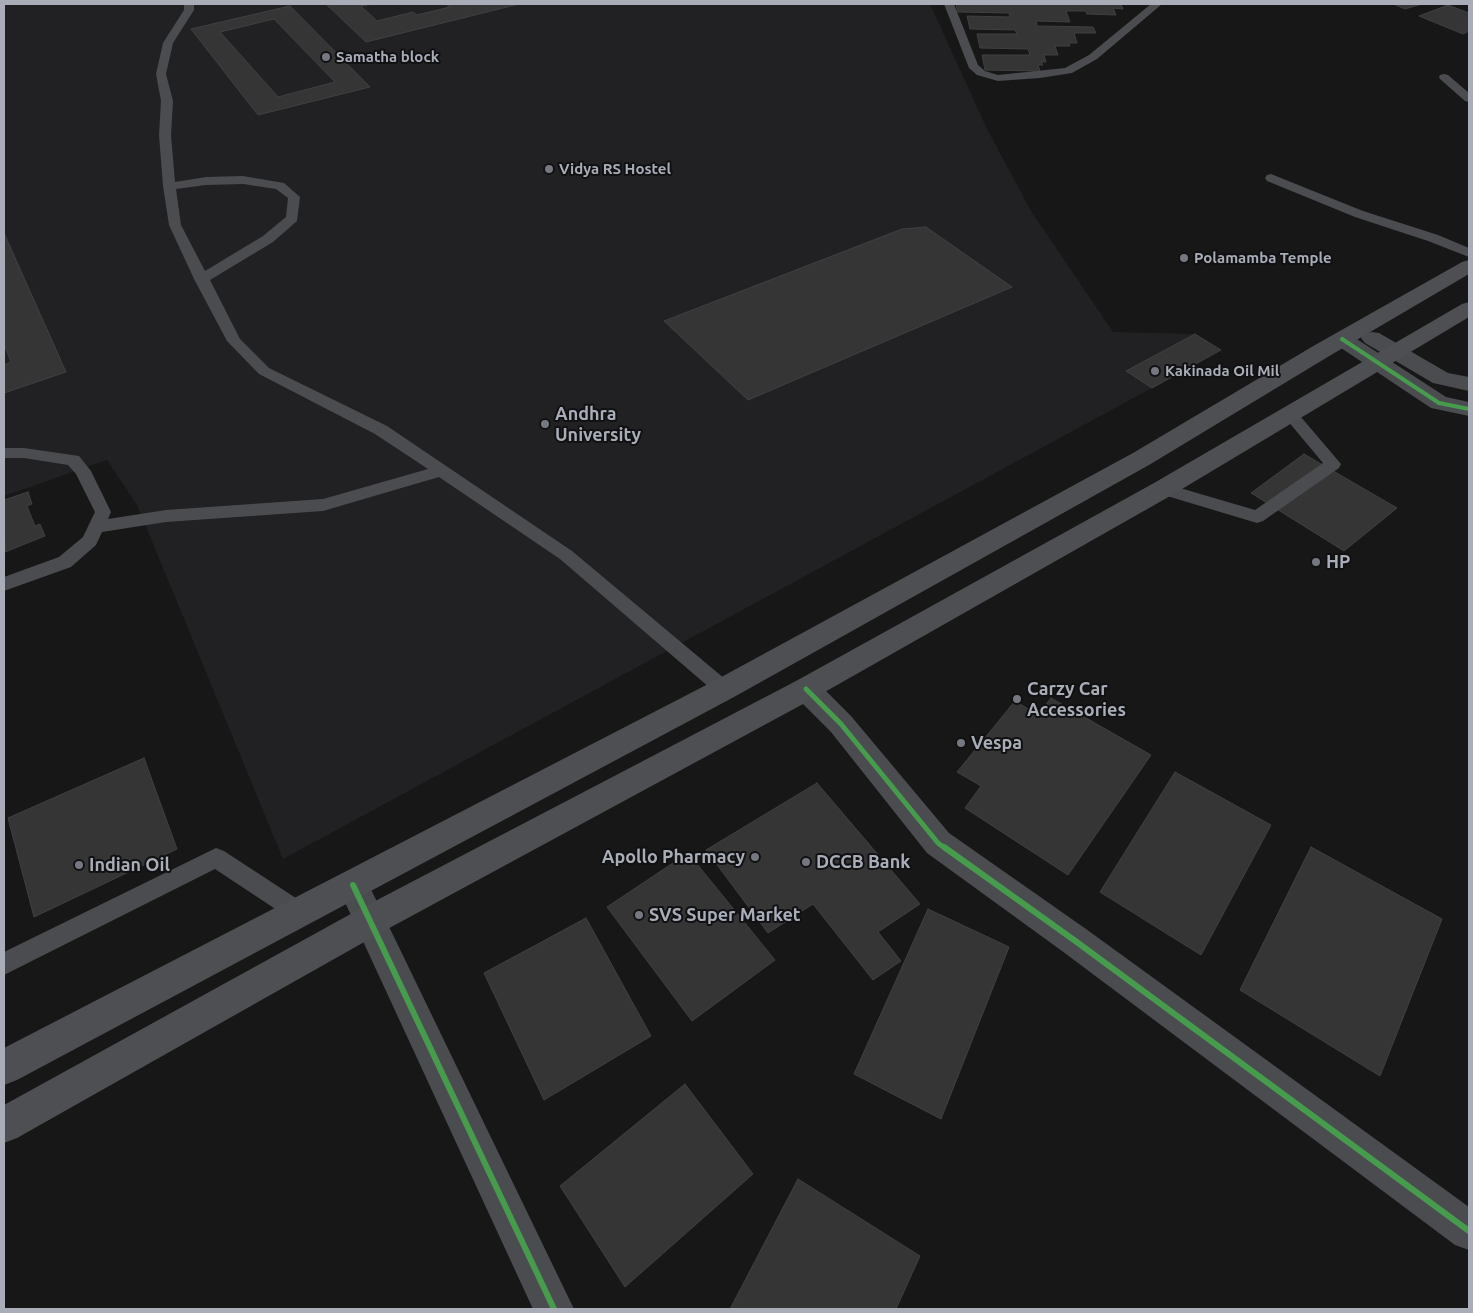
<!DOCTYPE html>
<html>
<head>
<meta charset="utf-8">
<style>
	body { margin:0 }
	#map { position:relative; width:1473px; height:1313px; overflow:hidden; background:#171717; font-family:Ubuntu,sans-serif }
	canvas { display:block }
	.frame { position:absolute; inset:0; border:5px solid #a8adb8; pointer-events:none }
</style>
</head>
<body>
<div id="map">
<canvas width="1473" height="1313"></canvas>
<div class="frame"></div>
</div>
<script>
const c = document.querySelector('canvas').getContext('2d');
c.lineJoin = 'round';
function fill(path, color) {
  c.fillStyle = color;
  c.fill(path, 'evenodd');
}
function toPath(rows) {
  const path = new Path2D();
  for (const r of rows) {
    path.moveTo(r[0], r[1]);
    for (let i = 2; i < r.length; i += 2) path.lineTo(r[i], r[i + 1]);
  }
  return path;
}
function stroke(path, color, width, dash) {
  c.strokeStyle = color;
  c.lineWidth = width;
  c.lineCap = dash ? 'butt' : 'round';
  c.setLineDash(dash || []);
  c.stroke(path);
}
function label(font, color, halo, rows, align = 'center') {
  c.font = font + ' Ubuntu,sans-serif';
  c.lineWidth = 4;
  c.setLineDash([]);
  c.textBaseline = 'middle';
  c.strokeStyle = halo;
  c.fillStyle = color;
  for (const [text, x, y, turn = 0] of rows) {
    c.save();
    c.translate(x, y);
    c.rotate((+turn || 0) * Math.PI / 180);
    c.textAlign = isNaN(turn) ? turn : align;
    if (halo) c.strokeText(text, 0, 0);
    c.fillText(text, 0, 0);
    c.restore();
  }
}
const built = toPath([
	[4,4,930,4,987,129,1031,211,1113,332,1195,334,1152,388,283,859,137,505,107,460,4,496]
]);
const building = toPath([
	[326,4,372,4,361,6,377,21,413,12,417,15,450,7,446,4,519,4,366,42,326,4],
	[956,4,1121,4,1123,9,1113,8,1116,15,1087,14,1086,11,1066,11,1070,22,1036,21,1037,26,1093,27,1096,33,1074,33,1077,43,1069,43,1070,46,1055,46,1058,55,1044,55,1046,62,1041,62,1043,65,1038,65,1040,71,985,70,982,55,1030,55,1028,49,980,48,977,34,1017,34,1015,30,970,29,967,16,1010,17,1009,13,958,12,956,4],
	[1394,4,1422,4,1405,9,1394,4],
	[1448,5,1469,13,1469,31,1463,34,1419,16,1448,5],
	[290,6,370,87,258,115,191,29,290,6],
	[274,19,335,82,278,97,220,32,274,19],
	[926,227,1012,287,748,400,664,321,902,229,926,227],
	[4,233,66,372,4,393,4,365,11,362,4,344,4,233],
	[1195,334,1221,350,1152,388,1126,371,1195,334],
	[1304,454,1397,508,1344,551,1251,493,1304,454],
	[28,492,32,504,27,506,35,526,40,524,45,536,5,552,4,500,28,492],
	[1051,698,1151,755,1068,875,965,808,981,786,957,772,1015,701,1038,715,1051,698],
	[144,758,177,849,34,917,8,818,144,758],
	[1175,772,1271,825,1201,955,1100,892,1175,772],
	[817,783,920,904,878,932,901,961,873,980,813,904,768,933,706,850,817,783],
	[1311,847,1442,919,1380,1076,1240,990,1311,847],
	[688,853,775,960,692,1021,607,907,688,853],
	[928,909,1009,947,941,1119,854,1074,928,909],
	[586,918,651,1036,544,1100,484,973,586,918],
	[685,1084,753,1174,625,1287,560,1186,685,1084],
	[798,1179,920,1256,896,1309,730,1309,798,1179]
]);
const service = toPath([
	[184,4,194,4,194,10,173,43,166,74,173,101,171,135,175,182,206,177,243,176,284,183,300,197,297,221,273,242,210,280,240,339,269,368,387,426,572,551,731,684,734,689,731,694,724,697,717,694,560,559,439,477,323,511,166,522,102,532,96,545,71,567,4,591,4,577,59,557,83,537,95,512,76,474,68,465,24,458,4,458,4,448,24,448,79,456,91,471,111,512,108,519,166,510,323,499,428,469,375,434,259,374,227,341,194,279,169,225,163,186,159,135,161,101,156,74,163,43,184,10,184,4],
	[243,184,276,189,288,198,286,217,263,236,205,271,181,225,176,189,206,185,243,184],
	[944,4,954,4,978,65,985,71,998,75,1065,68,1089,55,1151,4,1162,4,1097,59,1072,73,1040,78,998,81,977,75,969,68,944,4],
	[1444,74,1448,75,1469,93,1469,102,1465,101,1440,79,1439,77,1440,75,1444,74],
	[1271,174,1363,211,1438,235,1469,248,1469,257,1428,241,1355,217,1267,181,1265,178,1267,175,1271,174],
	[1290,409,1295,410,1341,464,1339,468,1263,521,1257,523,1157,493,1155,489,1157,485,1163,483,1255,510,1323,463,1282,414,1285,410,1290,409],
	[216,848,224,851,308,906,311,913,308,920,300,923,292,920,215,869,4,975,4,952,216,848]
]);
const minor = toPath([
	[806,678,816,681,851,716,949,833,1086,929,1469,1207,1469,1250,1455,1245,1062,951,927,853,831,732,796,697,792,689,796,681,806,678]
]);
const tertiary = toPath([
	[1372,332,1379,333,1448,373,1469,377,1469,391,1433,383,1365,343,1361,338,1365,333,1372,332],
	[1342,333,1349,334,1446,397,1469,402,1469,416,1431,408,1335,344,1331,339,1335,334,1342,333],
	[353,870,364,875,574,1309,533,1309,337,885,342,875,353,870]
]);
const primary = toPath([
	[1469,260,1469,274,1331,355,1149,465,734,697,17,1080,4,1085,4,1048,714,681,1133,453,1315,345,1462,262,1469,260],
	[1469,302,1469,317,1172,495,816,697,382,932,17,1138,4,1143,4,1105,358,910,796,681,1154,483,1462,304,1469,302]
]);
const cyclewayFar2 = toPath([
	[1342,339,1439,403,1469,409]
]);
const cyclewayFar1 = toPath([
	[806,689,841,724,938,843,946,849]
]);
const cycleway = toPath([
	[944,847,1074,940,1469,1231],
	[353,885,554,1309]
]);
const markers = [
	[326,57,5,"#757880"],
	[549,169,5,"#757880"],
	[1184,258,5,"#757880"],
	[1155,371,5,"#757880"],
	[545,424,5,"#757880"],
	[1316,562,5,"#757880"],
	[1017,699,5,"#757880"],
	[961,743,5,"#757880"],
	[755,857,5,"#757880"],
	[806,862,5,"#757880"],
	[79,865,5,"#757880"],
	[639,915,5,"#757880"]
];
const farPoinames = [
	["Samatha block",336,57],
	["Vidya RS Hostel",559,169],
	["Polamamba Temple",1194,258],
	["Kakinada Oil Mil",1165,371]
];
const poiNames = [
	["Andhra",555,414],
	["University",555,435],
	["HP",1326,562],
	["Carzy Car",1027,689],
	["Accessories",1027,710],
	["Vespa",971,743],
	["Apollo Pharmacy",745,857,"right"],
	["DCCB Bank",816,862],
	["Indian Oil",89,865],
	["SVS Super Market",649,915]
];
fill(built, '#212123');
fill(building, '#353536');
stroke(building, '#3f4043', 1);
fill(service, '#4b4c50');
fill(minor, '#4b4c50');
fill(tertiary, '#4b4c50');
fill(primary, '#4d4f52');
stroke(cyclewayFar2, '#469c4c', 4);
stroke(cyclewayFar1, '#469c4c', 5);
stroke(cycleway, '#469c4c', 6);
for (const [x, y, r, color] of markers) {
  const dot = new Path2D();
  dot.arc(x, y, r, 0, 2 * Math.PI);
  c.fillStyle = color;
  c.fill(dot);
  stroke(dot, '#111113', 2);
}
label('bold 15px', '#a8adb8', '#111113', farPoinames, 'left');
label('bold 18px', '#a8adb8', '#111113', poiNames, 'left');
</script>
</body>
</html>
